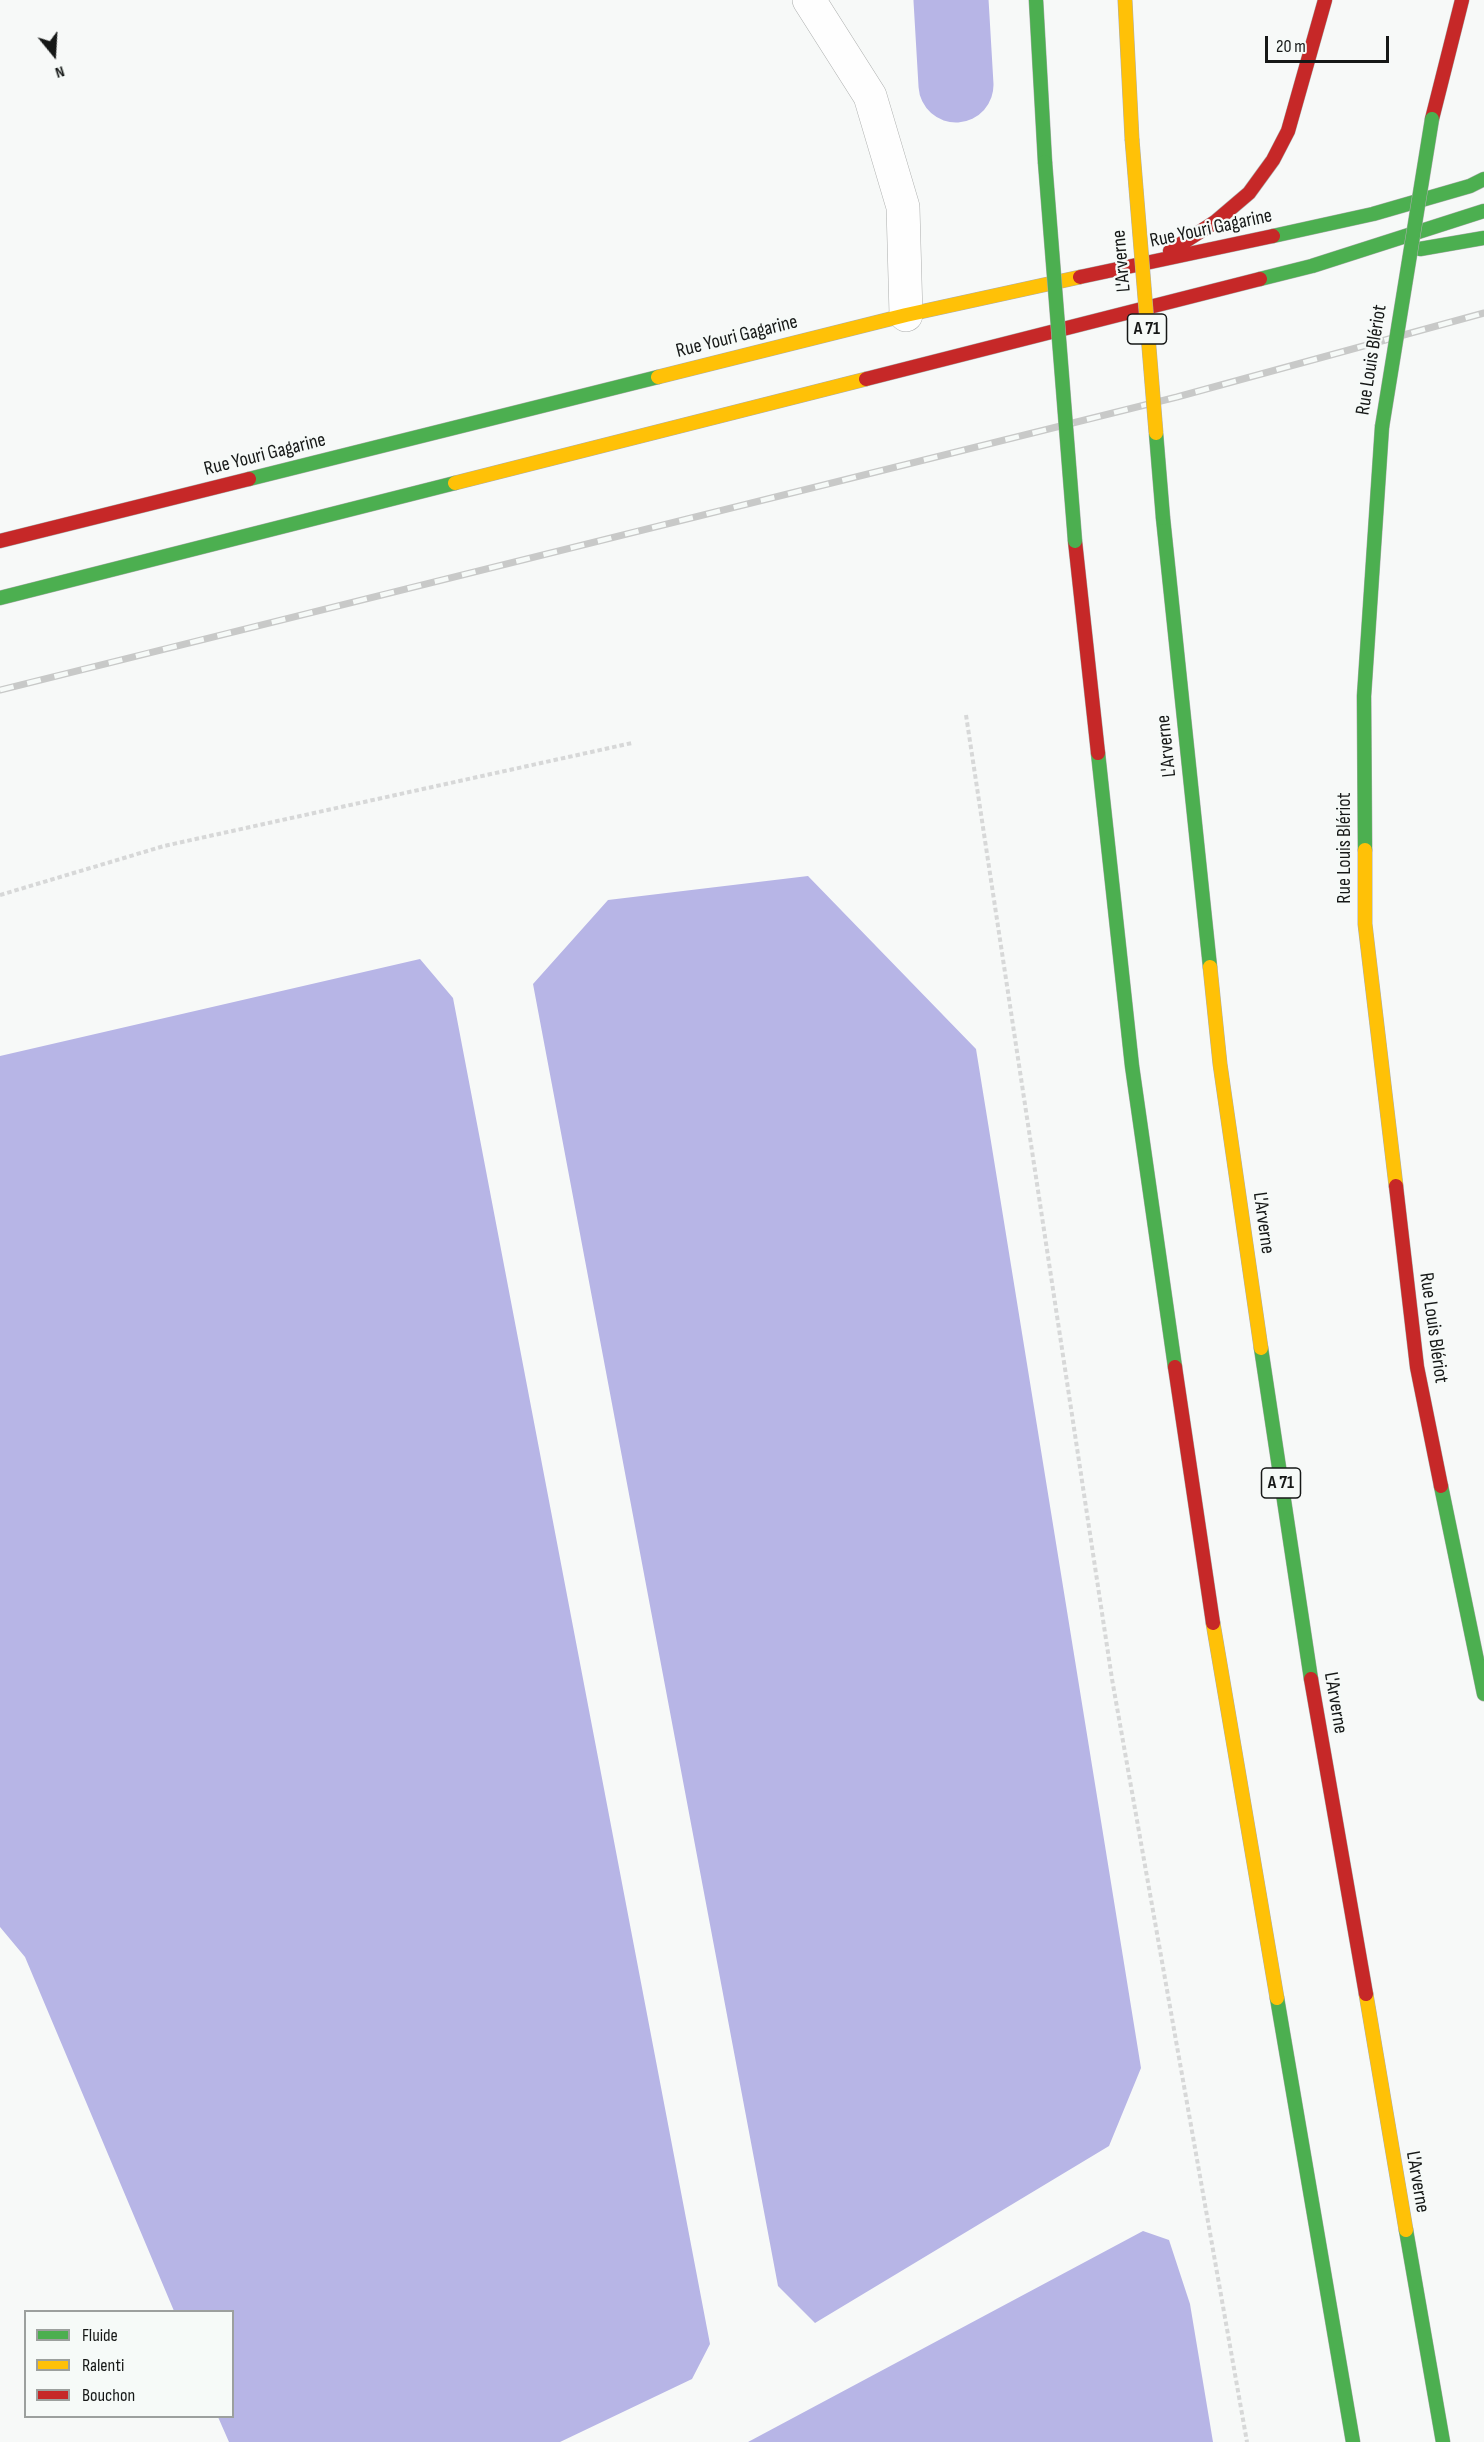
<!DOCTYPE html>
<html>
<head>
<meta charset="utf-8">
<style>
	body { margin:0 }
	#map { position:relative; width:1484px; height:2442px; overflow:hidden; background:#f7f9f8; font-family:"Sofia Sans Condensed",sans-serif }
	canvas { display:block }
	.legend { position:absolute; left:24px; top:2310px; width:210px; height:108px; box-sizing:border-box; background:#f6faf8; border:2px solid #9ca09e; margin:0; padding:8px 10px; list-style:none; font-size:18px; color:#161817 }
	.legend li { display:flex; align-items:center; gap:12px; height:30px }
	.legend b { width:30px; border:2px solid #9ca09e }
	.north { position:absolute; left:24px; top:24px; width:60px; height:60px; -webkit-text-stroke:4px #f6faf8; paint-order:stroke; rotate:162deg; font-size:16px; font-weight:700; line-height:24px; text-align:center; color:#161817 }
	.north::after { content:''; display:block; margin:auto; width:21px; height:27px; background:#161817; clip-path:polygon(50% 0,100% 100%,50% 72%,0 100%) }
	.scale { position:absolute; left:1265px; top:36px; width:124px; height:27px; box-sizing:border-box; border:3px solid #161817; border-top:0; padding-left:8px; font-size:18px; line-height:21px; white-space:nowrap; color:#161817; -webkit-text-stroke:4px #f6faf8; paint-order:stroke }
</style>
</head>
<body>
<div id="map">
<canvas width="1484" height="2442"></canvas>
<ul class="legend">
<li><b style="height:8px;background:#4caf50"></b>Fluide</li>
<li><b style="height:8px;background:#ffc107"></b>Ralenti</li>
<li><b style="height:8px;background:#c62828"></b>Bouchon</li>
</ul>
<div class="north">N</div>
<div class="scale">20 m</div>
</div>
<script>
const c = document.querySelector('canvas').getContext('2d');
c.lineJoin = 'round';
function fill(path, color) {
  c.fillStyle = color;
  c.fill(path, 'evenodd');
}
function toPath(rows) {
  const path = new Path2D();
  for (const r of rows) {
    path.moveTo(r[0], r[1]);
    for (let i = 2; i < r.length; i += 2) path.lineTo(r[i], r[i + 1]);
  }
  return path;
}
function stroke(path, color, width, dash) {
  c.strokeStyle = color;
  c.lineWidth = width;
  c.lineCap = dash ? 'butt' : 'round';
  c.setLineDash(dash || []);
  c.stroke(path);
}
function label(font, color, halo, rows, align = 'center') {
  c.font = font + ' "Sofia Sans Condensed",sans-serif';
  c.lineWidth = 4.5;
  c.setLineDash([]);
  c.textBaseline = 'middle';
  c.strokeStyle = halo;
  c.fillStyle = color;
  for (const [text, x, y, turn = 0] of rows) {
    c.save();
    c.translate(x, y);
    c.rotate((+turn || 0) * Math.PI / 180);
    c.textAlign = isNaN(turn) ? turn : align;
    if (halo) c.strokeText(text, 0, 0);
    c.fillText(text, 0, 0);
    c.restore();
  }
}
const water = toPath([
	[808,876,976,1049,1141,2068,1109,2146,815,2323,778,2286,533,984,608,900],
	[420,959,453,998,710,2344,692,2379,560,2442,229,2442,218,2417,232,2416,232,2312,174,2311,25,1957,0,1927,0,1056],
	[1143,2231,1169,2240,1190,2304,1213,2442,748,2442]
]);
const river = toPath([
	[951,0,956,85]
]);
const path = toPath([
	[966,715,1112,1679,1247,2442],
	[0,895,164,846,632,743]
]);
const street = toPath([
	[809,0,870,96,903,207,906,315]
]);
const fast = toPath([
	[1036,0,1045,162],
	[1273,236,1373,214,1470,186,1484,179],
	[1420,249,1484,238],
	[1260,279,1312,266,1484,211],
	[249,479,658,377],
	[1163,518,1210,967],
	[0,598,455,483],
	[1098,753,1132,1066,1175,1367],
	[1365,850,1364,696,1382,427],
	[1261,1348,1311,1679],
	[1441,1486,1484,1694],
	[1277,1998,1353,2442],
	[1406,2230,1443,2442]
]);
const slow = toPath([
	[1125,0,1132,139],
	[658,377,906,315,1080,277],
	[455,483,866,379],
	[1365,850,1365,924,1396,1186],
	[1210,967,1220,1064,1261,1348],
	[1213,1623,1277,1998],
	[1366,1994,1406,2230]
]);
const jam = toPath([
	[1432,119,1462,0],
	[1170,251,1215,222,1249,193,1273,160,1288,131,1325,0],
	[1080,277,1273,236],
	[866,379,1260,279],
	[0,541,249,479],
	[1075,541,1098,753],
	[1396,1186,1417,1367,1441,1486],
	[1175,1367,1213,1623],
	[1311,1679,1366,1994]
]);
const rail = toPath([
	[0,690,1177,397,1484,313]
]);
const fastBridge = toPath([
	[1045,162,1075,541],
	[1382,427,1432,119],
	[1156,433,1163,518]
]);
const slowBridge = toPath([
	[1132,139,1156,433]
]);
const shields = [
	[1147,329,39],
	[1281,1483,39]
];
const shieldNames = [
	["A 71",1147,329],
	["A 71",1281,1483]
];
const streetNames = [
	["Rue Youri Gagarine",1211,229,-12],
	["L'Arverne",1122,261,-95],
	["Rue Youri Gagarine",737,337,-14],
	["Rue Louis Blériot",1372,360,-81],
	["Rue Youri Gagarine",265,455,-14],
	["L'Arverne",1167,746,-96],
	["Rue Louis Blériot",1345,848,-90],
	["L'Arverne",1263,1223,82],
	["Rue Louis Blériot",1433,1328,82],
	["L'Arverne",1335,1703,80],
	["L'Arverne",1417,2182,80]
];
fill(water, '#b7b5e6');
stroke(river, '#b7b5e6', 75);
stroke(street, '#acaead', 34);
stroke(fast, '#acaead', 15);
stroke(slow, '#acaead', 15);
stroke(jam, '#acaead', 15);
stroke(path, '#d7d8d8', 4, [4.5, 3]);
stroke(street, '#fefefe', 33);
stroke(fast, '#4caf50', 14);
stroke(slow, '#ffc107', 14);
stroke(jam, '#c62828', 14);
stroke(rail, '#c8c9c8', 7);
stroke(rail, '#f6faf8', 4.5, [14]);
stroke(fastBridge, '#acaead', 15, []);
stroke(slowBridge, '#acaead', 15, []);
stroke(fastBridge, '#4caf50', 14);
stroke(slowBridge, '#ffc107', 14);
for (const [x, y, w] of shields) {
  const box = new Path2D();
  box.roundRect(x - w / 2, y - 15, w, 30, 4.5);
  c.fillStyle = '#f6faf8';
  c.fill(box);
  stroke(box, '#161817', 1.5);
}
label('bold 18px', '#161817', null, shieldNames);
label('20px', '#161817', '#f6faf8', streetNames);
</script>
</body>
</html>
